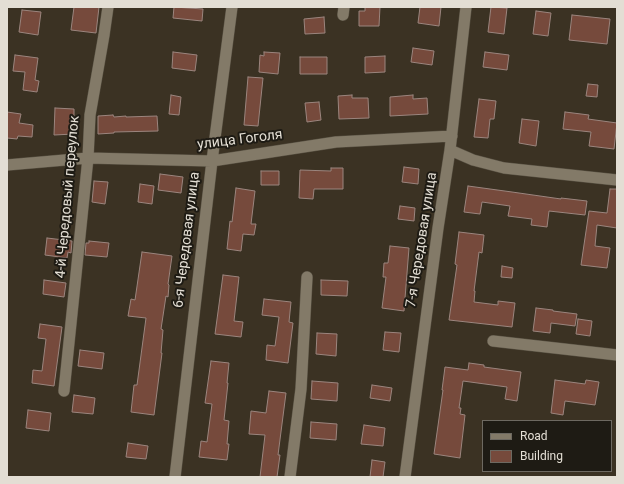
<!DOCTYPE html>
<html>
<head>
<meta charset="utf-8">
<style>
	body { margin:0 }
	#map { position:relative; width:624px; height:484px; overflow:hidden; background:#3b3223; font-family:Roboto,sans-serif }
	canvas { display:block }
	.frame { position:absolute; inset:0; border:8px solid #e3ded4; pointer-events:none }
	.legend { position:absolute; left:482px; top:420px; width:130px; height:52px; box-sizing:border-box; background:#1e1b14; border:1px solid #6d6961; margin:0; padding:5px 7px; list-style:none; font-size:12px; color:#e3ded4 }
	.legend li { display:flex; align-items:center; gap:8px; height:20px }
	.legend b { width:20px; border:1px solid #6d6961 }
</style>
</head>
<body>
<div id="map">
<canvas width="624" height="484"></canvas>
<div class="frame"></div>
<ul class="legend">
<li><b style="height:5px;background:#837a68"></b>Road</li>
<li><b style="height:11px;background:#764a3c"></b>Building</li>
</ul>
</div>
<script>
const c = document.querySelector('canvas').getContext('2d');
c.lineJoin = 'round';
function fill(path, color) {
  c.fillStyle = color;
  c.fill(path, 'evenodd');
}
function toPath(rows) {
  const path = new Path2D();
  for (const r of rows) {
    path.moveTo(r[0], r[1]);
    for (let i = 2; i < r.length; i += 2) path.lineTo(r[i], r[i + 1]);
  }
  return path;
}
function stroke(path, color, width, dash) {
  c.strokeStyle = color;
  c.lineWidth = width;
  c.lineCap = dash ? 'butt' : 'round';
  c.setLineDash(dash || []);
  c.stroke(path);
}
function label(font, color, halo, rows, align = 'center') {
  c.font = font + ' Roboto,sans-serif';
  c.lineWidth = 4;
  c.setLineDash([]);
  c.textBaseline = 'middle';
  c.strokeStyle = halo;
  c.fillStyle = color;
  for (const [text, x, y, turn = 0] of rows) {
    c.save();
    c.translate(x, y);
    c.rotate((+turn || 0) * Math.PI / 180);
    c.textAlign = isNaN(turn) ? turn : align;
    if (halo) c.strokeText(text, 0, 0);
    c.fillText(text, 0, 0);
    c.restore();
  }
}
const building = toPath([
	[74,7,99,7,96,33,71,30,74,7],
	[174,7,203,9,202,21,173,18,174,7],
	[365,7,380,7,379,26,359,26,359,11,365,11,365,7],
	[420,7,441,7,439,26,418,23,420,7],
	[491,7,507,8,504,34,488,32,491,7],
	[22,10,41,12,38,35,19,32,22,10],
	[536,11,551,13,548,36,533,34,536,11],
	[572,15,610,19,607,44,569,40,572,15],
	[324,17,325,33,305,34,304,19,324,17],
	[413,48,434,51,432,65,411,62,413,48],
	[173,52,197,55,195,71,172,68,173,52],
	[264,52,280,53,278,74,259,72,260,55,264,56,264,52],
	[485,52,509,55,507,70,483,67,485,52],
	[15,55,38,58,35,80,39,81,37,92,23,90,25,72,13,71,15,55],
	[385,56,385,72,365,73,365,57,385,56],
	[300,57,327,57,327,74,300,74,300,57],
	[248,77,263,78,258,126,244,125,248,77],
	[588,84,598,85,597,97,586,96,588,84],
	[171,95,181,97,179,115,169,114,171,95],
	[352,95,352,98,368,98,369,118,339,119,338,96,352,95],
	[413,95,413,99,427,98,428,114,390,116,390,97,413,95],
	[479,99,496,101,494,119,490,119,488,138,474,137,479,99],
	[319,102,321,120,307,122,305,103,319,102],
	[55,108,74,109,74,134,54,135,55,108],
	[7,112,21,114,19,123,33,125,32,137,18,136,17,139,7,138,7,112],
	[565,112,589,115,588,119,617,123,614,149,589,146,591,132,563,129,565,112],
	[113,115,114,117,126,116,126,117,157,116,158,131,114,132,114,133,98,134,98,116,113,115],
	[522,119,539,121,536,146,519,143,522,119],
	[404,167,419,169,418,184,402,182,404,167],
	[331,168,343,168,343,189,314,189,313,199,299,198,300,170,331,171,331,168],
	[261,171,279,171,279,185,261,185,261,171],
	[160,174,183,177,181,193,158,190,160,174],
	[94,181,108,182,105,204,92,202,94,181],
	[140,184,154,186,152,204,138,202,140,184],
	[468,186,512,192,561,199,561,198,587,201,585,215,549,211,547,227,531,225,532,219,508,216,510,206,482,202,480,214,464,212,468,186],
	[236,188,255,191,251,224,256,224,254,235,243,234,241,251,227,249,230,221,232,222,236,188],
	[610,189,617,189,617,228,597,225,595,246,610,248,607,268,581,265,589,211,607,213,610,189],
	[400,206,415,208,414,221,398,219,400,206],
	[459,232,484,235,482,253,479,252,474,291,475,291,474,302,498,305,498,301,515,303,512,327,449,320,457,265,455,264,459,232],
	[47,238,72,241,71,253,68,252,67,258,45,255,47,238],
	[89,241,109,243,107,257,85,255,86,243,89,243,89,241],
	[390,246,409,248,404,311,382,308,386,277,383,277,384,263,388,263,390,246],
	[142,252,172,256,168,284,169,285,168,297,166,296,161,329,163,330,161,353,162,353,154,415,131,412,134,385,137,385,146,318,128,316,131,299,135,300,142,252],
	[502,266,513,268,512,278,501,277,502,266],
	[223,275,239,277,234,321,243,322,241,337,215,334,223,275],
	[44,280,66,283,64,297,43,294,44,280],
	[321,280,348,281,347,296,321,295,321,280],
	[264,299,291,302,289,322,293,323,288,363,266,360,267,345,275,346,279,317,262,315,264,299],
	[536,308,553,310,553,311,577,314,575,326,551,323,550,333,533,331,536,308],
	[578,319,592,321,590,336,576,334,578,319],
	[40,324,62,327,54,386,32,383,33,370,42,371,46,339,38,338,40,324],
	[385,332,401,333,399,352,383,350,385,332],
	[317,333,337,334,336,356,316,354,317,333],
	[80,350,104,353,102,369,78,366,80,350],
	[211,361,229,363,227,383,228,383,224,420,229,421,227,444,229,444,227,460,199,457,201,441,207,442,212,404,205,403,211,361],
	[469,363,484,365,484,367,521,372,517,401,505,399,507,387,463,381,459,408,461,408,460,414,465,415,460,458,434,454,443,390,442,390,445,367,468,370,469,363],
	[555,380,585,384,586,380,599,382,595,405,565,401,563,415,551,413,555,380],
	[312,381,338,383,337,401,311,399,312,381],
	[372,385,392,388,390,401,370,398,372,385],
	[269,391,286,393,278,455,280,455,277,477,260,477,265,435,249,434,251,411,266,413,269,391],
	[74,395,95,398,93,414,72,412,74,395],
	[28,410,51,413,49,431,26,428,28,410],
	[311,422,337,424,336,440,310,438,311,422],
	[364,425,385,428,383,446,361,444,364,425],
	[128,443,148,446,146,459,126,457,128,443],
	[372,460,385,462,383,477,370,477,372,460]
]);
const minor = toPath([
	[343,15,344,7],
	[450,150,473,160,504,168,617,180],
	[7,165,88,158,212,161,336,142,452,136],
	[493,341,617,355],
	[64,391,88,158,90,115,104,35,108,7],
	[175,477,212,161,232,7],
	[290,477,301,389,307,277],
	[405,477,438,228,450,150,466,7]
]);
const streetNames = [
	["улица Гоголя",240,140,-7],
	["4-й Чередовый переулок",68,197,-85],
	["6-я Чередовая улица",187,240,-83],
	["7-я Чередовая улица",422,240,-81]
];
fill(building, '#764a3c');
stroke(building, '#9b857e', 1);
stroke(minor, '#585143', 12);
stroke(minor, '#837a68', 11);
label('14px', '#e3ded4', '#1e1b14', streetNames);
</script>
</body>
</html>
